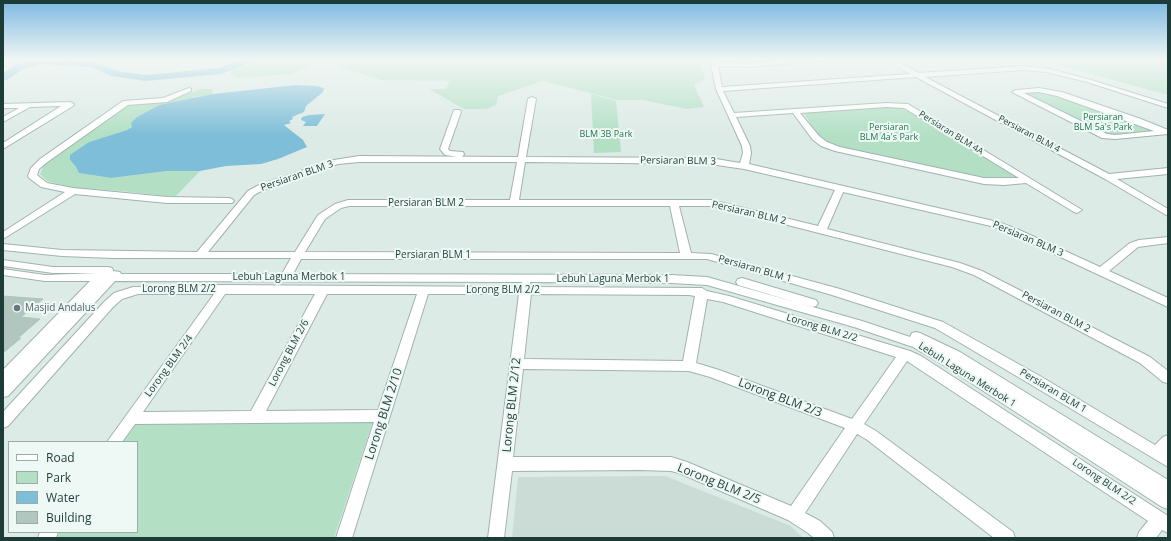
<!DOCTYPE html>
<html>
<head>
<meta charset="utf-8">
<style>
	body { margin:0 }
	#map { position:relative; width:1171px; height:541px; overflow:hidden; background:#ddebe7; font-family:"Open Sans",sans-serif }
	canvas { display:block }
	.frame { position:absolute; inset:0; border:4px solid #1d3c38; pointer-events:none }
	.legend { position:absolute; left:8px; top:441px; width:130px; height:92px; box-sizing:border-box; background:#eef8f4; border:1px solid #9aada9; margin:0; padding:5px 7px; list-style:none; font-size:12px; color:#1d3c38 }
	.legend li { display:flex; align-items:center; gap:8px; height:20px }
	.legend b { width:20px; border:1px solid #9aada9 }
</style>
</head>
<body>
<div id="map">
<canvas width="1171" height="541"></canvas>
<div class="frame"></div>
<ul class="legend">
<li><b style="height:5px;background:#fff"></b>Road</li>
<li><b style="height:11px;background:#b3e0c5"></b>Park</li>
<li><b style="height:11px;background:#7ebed8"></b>Water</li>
<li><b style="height:11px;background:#b2c6c0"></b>Building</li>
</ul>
</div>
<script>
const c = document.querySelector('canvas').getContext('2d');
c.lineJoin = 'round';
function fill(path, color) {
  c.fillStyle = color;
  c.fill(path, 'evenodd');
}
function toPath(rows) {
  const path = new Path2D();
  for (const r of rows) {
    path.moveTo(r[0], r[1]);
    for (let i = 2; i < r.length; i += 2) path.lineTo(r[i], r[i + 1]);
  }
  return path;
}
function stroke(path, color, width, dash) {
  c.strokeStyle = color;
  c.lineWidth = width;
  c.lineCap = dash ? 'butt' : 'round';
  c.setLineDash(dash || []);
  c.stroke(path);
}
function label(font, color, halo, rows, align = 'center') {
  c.font = font + ' "Open Sans",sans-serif';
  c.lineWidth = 4;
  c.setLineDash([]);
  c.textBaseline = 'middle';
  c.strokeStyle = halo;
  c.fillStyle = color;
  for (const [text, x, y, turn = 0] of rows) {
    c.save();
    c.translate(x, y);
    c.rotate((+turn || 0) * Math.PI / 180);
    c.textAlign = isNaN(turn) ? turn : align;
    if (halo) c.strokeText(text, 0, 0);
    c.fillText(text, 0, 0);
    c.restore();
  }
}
const built = toPath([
	[665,476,791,526,803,538,512,538,518,477]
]);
const green = toPath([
	[264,59,699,59,705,79,694,85,704,107,687,109,643,100,617,100,543,81,498,96,496,105,486,109,464,109,429,89,446,89,450,81,381,80,340,67,336,62,315,63,292,74,239,78,229,73,235,69],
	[1030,59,1168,59,1168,95,1058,65],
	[200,89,212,89,213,94,159,105,137,117,132,127,127,130,89,142,70,160,76,167,92,175,111,178,167,171,200,171,175,197,121,191,73,188,47,181,40,174,44,165,127,106,166,102],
	[1040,92,1054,94,1149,128,1150,131,1111,135,1101,133,1023,93],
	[591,94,616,101,621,152,594,153],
	[889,106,909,111,1021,178,993,180,836,146,823,139,817,134,803,112],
	[373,421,334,538,55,538,59,532,137,532,137,442,123,442,137,422]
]);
const water = toPath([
	[296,85,316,86,324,88,323,92,306,106,304,112,292,117,293,119,289,121,291,123,284,125,303,140,307,147,278,159,261,164,226,166,200,171,167,171,111,178,79,173,76,167,70,160,70,155,89,142,127,130,132,127,131,123,137,117,159,105,213,94],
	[325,114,317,126,303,126,306,122,301,120,302,117,309,115]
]);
const river = toPath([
	[37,59,94,61,117,71,146,75,219,68,242,59,256,59,255,61,221,74,146,81,111,76,92,67,41,64,23,69,7,80,3,81,3,73,15,65,37,59]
]);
const building = toPath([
	[3,296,43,299,21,317,40,319,18,338,21,338,3,353,3,296]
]);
const minor = toPath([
	[710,59,716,59,717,62,747,63,799,59,826,59,823,61,747,67,718,66,722,87,910,74,884,59,892,59,919,73,1023,66,1046,68,1091,80,1168,104,1168,108,1087,82,1046,72,1023,70,925,77,1109,174,1168,168,1168,174,1117,179,1168,209,1168,216,1105,179,916,77,723,91,734,113,886,103,908,104,1082,210,1077,213,1074,212,1026,183,1004,185,984,184,835,151,821,146,813,140,793,113,736,117,750,146,751,153,749,164,998,222,1017,229,1100,267,1130,243,1139,240,1168,237,1168,243,1138,247,1109,271,1168,298,1168,307,1009,233,991,226,843,192,827,229,960,263,982,271,1150,357,1168,371,1168,383,1163,382,1140,363,974,275,952,267,729,210,711,206,679,206,691,253,711,254,840,289,943,322,1040,376,1155,445,1163,437,1168,435,1168,467,1030,384,935,328,832,295,707,259,301,259,293,274,671,275,707,277,862,321,910,337,912,333,916,332,920,333,960,352,1168,480,1168,509,1162,507,945,366,913,347,854,327,707,285,671,283,530,282,531,287,702,288,707,291,729,296,910,351,921,356,1168,516,1168,533,1162,530,1156,538,1137,538,1139,532,1148,521,907,361,864,424,876,431,1013,532,1015,538,994,538,866,439,857,434,805,513,820,521,832,532,834,538,814,538,808,533,788,520,679,473,671,471,640,470,512,471,504,538,488,538,519,294,428,294,352,538,336,538,374,422,135,424,122,442,107,442,214,294,138,294,122,299,113,307,8,426,3,428,3,412,105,301,114,293,133,287,223,285,520,287,522,282,115,281,8,396,3,397,3,370,90,281,45,281,3,275,3,269,45,275,98,273,53,273,3,266,3,260,53,267,108,267,112,268,113,270,113,271,120,272,121,274,282,274,291,258,113,258,62,256,3,250,3,244,62,250,197,252,248,191,259,185,334,160,359,156,518,157,528,99,532,97,536,99,526,157,710,158,740,163,743,153,742,146,716,89,710,59],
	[886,107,904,108,914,114,1019,178,984,178,840,147,827,142,819,136,800,113,886,107],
	[359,162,517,162,510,200,348,200,335,204,318,215,295,252,208,252,254,195,265,189,338,164,359,162],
	[525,162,710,164,744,169,835,190,818,226,711,200,519,200,525,162],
	[349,206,670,206,680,253,305,252,325,219,341,208,349,206],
	[225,294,315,294,251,411,143,412,225,294],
	[327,294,417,294,378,410,266,411,327,294],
	[531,294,689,295,695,296,683,361,524,359,531,294],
	[707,299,723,302,896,357,852,419,719,370,696,363,707,299],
	[523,369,689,371,710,377,845,428,791,506,687,462,671,457,513,457,523,369],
	[189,88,191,89,191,91,167,102,128,105,46,163,39,169,37,175,47,183,73,188,167,197,229,198,232,199,234,201,232,203,167,203,75,194,3,239,3,232,65,192,41,187,29,178,28,176,31,168,40,159,123,101,163,98,189,88],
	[1039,88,1062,92,1141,119,1168,130,1168,134,1115,139,1102,138,1012,92,1016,90,1039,88],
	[1039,92,1057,96,1154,131,1115,135,1107,134,1024,93,1039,92],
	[70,102,74,104,73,106,3,149,3,143,61,106,30,107,3,122,3,117,19,108,3,108,3,104,70,102],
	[454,110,460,110,461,112,448,149,450,151,463,152,464,154,463,156,460,157,445,155,440,149,454,110],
	[742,278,816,300,818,303,816,306,812,307,738,285,736,282,738,279,742,278],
	[40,532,58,532,56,538,38,538,40,532]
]);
const markers = [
	[17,308,4,"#6b7280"]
];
const farParknames = [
	["Persiaran",1103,117],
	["BLM 5a's Park",1103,127],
	["Persiaran",889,127],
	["BLM 4a's Park",889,137],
	["BLM 3B Park",606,134]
];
const farStreetnames = [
	["Persiaran BLM 4A",951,133,32],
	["Persiaran BLM 4",1029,134,28]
];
const streetNames = [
	["Persiaran BLM 3",678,161,1],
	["Persiaran BLM 3",297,176,-19],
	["Persiaran BLM 2",426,203],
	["Persiaran BLM 2",749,213,13],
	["Persiaran BLM 3",1028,239,23],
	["Persiaran BLM 1",433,255],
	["Persiaran BLM 1",755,269,16],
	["Lebuh Laguna Merbok 1",289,277],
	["Lebuh Laguna Merbok 1",613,279],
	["Lorong BLM 2/2",179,289],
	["Lorong BLM 2/2",503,290],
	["Persiaran BLM 2",1056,312,28],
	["Lorong BLM 2/2",822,328,17],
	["Lorong BLM 2/6",289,353,-62],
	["Lorong BLM 2/4",169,366,-54],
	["Lebuh Laguna Merbok 1",967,375,32],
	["Persiaran BLM 1",1053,391,31],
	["Lorong BLM 2/2",1104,482,34]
];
const worshipNames = [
	["Masjid Andalus",25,308]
];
const nearStreetnames = [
	["Lorong BLM 2/3",780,398,21],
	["Lorong BLM 2/12",512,405,-84],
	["Lorong BLM 2/10",384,414,-72],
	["Lorong BLM 2/5",719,484,22]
];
fill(built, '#cbdbd6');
fill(green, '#b3e0c5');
fill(water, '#7ebed8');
fill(river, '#7ebed8');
fill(building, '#b2c6c0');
stroke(building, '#afc5bf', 1);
stroke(minor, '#a0b3af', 2);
fill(minor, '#fff');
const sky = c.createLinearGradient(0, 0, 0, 135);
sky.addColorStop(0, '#7db8e2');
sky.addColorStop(0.44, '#f0f6f4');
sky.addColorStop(1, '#f0f6f400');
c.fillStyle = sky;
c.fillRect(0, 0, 1171, 135);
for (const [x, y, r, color] of markers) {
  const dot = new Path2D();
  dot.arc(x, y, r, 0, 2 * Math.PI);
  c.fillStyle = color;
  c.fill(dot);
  stroke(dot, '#eef8f4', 1.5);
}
label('9px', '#23784f', '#eef8f4', farParknames);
label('9px', '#1d3c38', '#eef8f4', farStreetnames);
label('10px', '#1d3c38', '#eef8f4', streetNames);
label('10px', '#5b616d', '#eef8f4', worshipNames, 'left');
label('12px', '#1d3c38', '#eef8f4', nearStreetnames);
</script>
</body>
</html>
